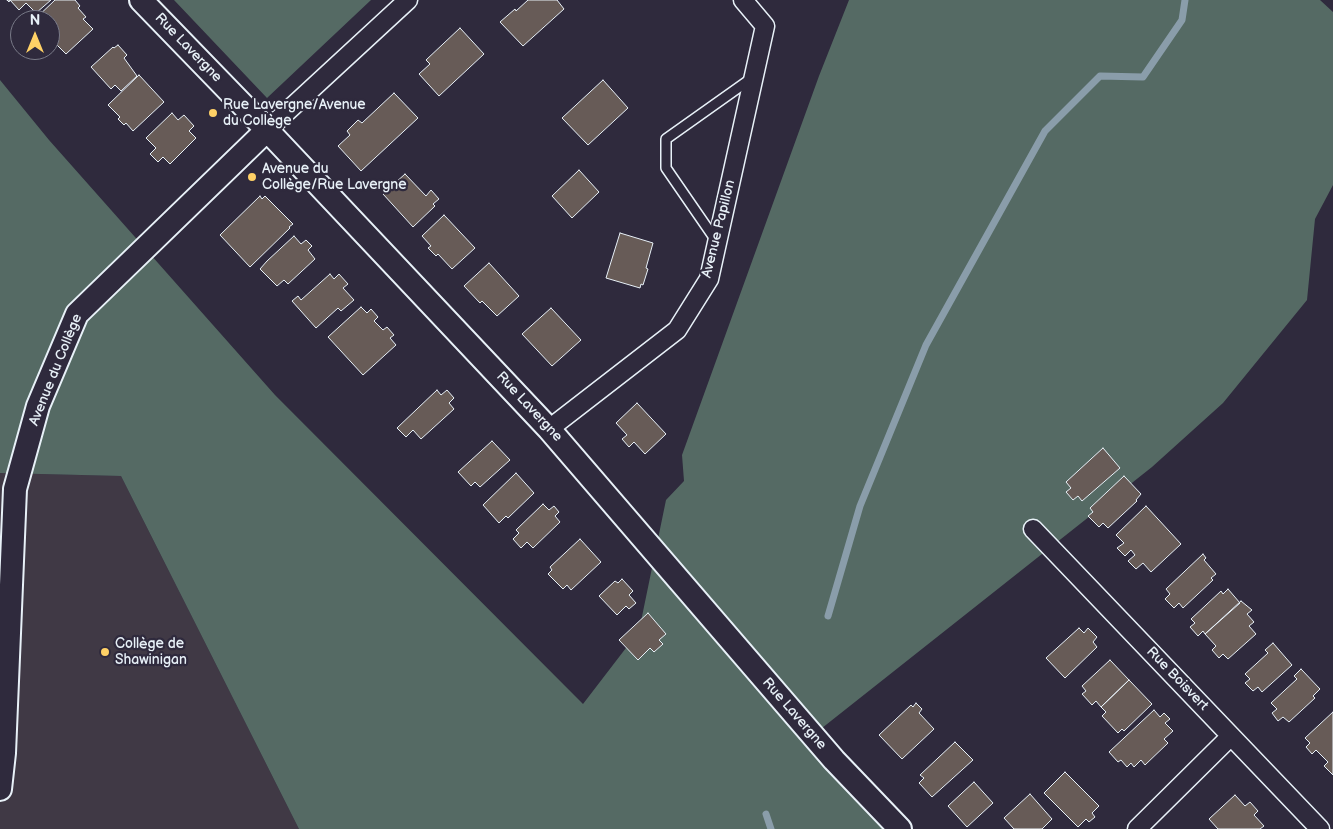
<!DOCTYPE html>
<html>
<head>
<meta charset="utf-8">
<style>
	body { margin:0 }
	#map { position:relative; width:1333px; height:829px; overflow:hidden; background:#2f2a3d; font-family:"Balsamiq Sans",sans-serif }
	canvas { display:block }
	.north { position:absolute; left:10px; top:10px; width:50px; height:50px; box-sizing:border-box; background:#2f2a3d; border:1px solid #797a88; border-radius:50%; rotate:0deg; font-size:14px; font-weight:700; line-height:20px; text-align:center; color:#e8f1f8 }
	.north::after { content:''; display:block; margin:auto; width:18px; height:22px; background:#ffd166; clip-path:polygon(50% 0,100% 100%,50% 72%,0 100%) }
</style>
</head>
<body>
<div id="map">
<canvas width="1333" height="829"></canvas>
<div class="north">N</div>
</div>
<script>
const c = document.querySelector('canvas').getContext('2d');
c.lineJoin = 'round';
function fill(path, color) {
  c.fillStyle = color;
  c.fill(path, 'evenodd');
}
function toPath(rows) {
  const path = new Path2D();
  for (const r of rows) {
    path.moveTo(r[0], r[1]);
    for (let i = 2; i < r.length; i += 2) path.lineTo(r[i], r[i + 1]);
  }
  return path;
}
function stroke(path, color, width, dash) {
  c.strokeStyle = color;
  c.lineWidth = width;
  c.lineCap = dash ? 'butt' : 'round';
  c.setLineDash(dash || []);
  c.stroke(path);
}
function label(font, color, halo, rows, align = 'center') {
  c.font = font + ' "Balsamiq Sans",sans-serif';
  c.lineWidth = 4.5;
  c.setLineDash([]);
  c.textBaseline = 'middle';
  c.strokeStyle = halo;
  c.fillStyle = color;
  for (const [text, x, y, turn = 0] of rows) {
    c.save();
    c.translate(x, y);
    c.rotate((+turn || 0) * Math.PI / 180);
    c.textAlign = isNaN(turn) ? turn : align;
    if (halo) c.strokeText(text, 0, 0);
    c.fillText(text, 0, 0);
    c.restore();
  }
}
const built = toPath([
	[0,473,121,476,299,829,0,829]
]);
const green = toPath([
	[174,0,371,0,267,98],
	[849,0,1320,0,1333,12,1333,185,1315,219,1307,300,1223,403,1152,467,817,732,908,829,299,829,121,476,0,473,0,80,49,140,275,395,583,704,639,631,666,500,684,481,682,455,819,76]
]);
const stream = toPath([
	[828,616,860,506,926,345,1045,131,1100,76,1143,77,1182,20,1185,0],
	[766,814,771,829]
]);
const building = toPath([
	[7,0,51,0,36,13,26,3,19,10,10,0,9,2,7,0],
	[55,0,75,0,80,6,78,8,86,17,83,19,93,29,66,54,56,44,54,47,50,43,50,20,34,20,55,0],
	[528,0,557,0,564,9,523,46,500,22,515,9,516,11,528,0],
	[460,28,484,54,439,96,419,74,430,64,426,60,460,28],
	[118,45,127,55,124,58,137,76,121,91,115,85,111,89,91,67,113,47,114,48,118,45],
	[139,75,164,102,133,131,126,123,124,125,118,119,120,117,108,105,139,75],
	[603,80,628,108,588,145,562,118,603,80],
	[394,93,418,118,361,171,338,146,350,135,347,131,358,120,362,123,394,93],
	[172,113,178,120,184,115,194,126,189,131,196,138,170,164,163,157,158,162,150,154,156,148,146,138,172,113],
	[579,170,599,192,572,218,552,196,579,170],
	[405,174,426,196,431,190,439,199,433,204,435,206,413,227,383,194,405,174],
	[260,196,262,199,265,196,293,224,289,227,290,228,250,267,220,235,260,196],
	[444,215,475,248,452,269,438,254,436,256,428,248,431,246,422,236,444,215],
	[620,233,653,243,646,268,648,269,643,285,641,284,640,288,606,278,620,233],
	[294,236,301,244,306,240,312,246,308,250,315,259,288,284,284,280,277,286,260,269,267,261,294,236],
	[489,263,519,296,497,316,482,301,480,303,464,286,489,263],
	[330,274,334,279,339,274,348,284,343,288,354,300,341,311,338,308,316,328,292,301,298,296,301,300,330,274],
	[361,307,367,313,371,309,378,317,374,321,383,330,387,327,394,335,390,338,396,345,363,375,328,337,361,307],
	[551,308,581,340,552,366,522,334,551,308],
	[437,390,441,395,447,390,454,398,449,403,454,409,421,439,413,430,406,437,397,428,437,390],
	[637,403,666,434,645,454,634,442,629,447,622,439,627,435,616,423,637,403],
	[492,441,510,460,480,487,475,482,471,486,458,472,492,441],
	[1103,448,1120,468,1082,501,1078,496,1073,500,1066,492,1071,488,1066,482,1103,448],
	[516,473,534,493,508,518,506,516,499,523,483,505,516,473],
	[1124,476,1141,494,1136,500,1137,501,1108,528,1103,523,1099,527,1088,516,1093,512,1090,508,1124,476],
	[543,504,549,510,554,506,559,512,555,516,560,522,533,548,527,542,521,548,513,539,519,533,516,530,543,504],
	[1146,506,1181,544,1151,572,1143,563,1136,569,1128,561,1135,555,1131,550,1125,556,1117,548,1124,543,1116,535,1146,506],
	[580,539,601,562,571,590,567,585,563,589,548,574,552,570,550,567,580,539],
	[1203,554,1206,558,1204,560,1216,574,1211,578,1213,580,1183,608,1179,603,1174,608,1165,599,1170,594,1166,589,1203,554],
	[622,579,633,591,629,595,636,603,629,609,626,606,617,615,599,596,615,581,618,583,622,579],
	[1228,589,1240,603,1205,634,1203,631,1198,636,1190,627,1195,623,1191,619,1221,591,1223,594,1228,589],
	[1241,601,1252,610,1247,614,1254,622,1249,626,1256,634,1228,659,1223,654,1219,658,1212,650,1216,646,1205,634,1241,601],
	[648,613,666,634,659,640,663,644,654,652,650,648,638,660,619,640,648,613],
	[1079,628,1084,633,1088,628,1097,637,1093,642,1097,647,1065,678,1046,658,1079,628],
	[1273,643,1292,665,1262,692,1258,687,1253,691,1245,683,1250,679,1245,674,1268,653,1265,650,1273,643],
	[1110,660,1129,680,1101,707,1096,701,1092,705,1082,694,1086,691,1082,686,1110,660],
	[1301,669,1320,689,1313,696,1315,698,1289,722,1283,717,1278,721,1272,713,1277,709,1271,703,1297,679,1294,676,1301,669],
	[1129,680,1152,704,1124,731,1122,729,1118,733,1102,716,1106,712,1101,707,1129,680],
	[916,703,922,709,919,713,934,729,902,759,879,735,911,705,913,707,916,703],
	[1154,710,1160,717,1164,713,1170,719,1165,723,1173,731,1164,739,1168,743,1145,765,1141,760,1134,767,1131,763,1127,767,1121,760,1118,762,1109,752,1154,710],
	[1333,712,1333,775,1324,766,1328,762,1316,750,1312,754,1306,747,1310,743,1305,738,1333,712],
	[955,742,973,760,932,797,919,783,924,778,920,775,955,742],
	[1065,772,1099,806,1092,813,1095,817,1089,822,1086,819,1078,827,1044,793,1065,772],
	[974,782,993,803,967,827,948,806,974,782],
	[1030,794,1052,819,1042,829,1014,829,1004,818,1030,794],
	[1235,795,1245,806,1250,802,1258,811,1254,815,1264,826,1260,829,1218,829,1209,819,1235,795]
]);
const service = toPath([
	[717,242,666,168,666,139,752,78]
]);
const minor = toPath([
	[267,130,408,0],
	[549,429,677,330,709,279,765,26,743,0],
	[1033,529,1320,829],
	[1137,829,1231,736]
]);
const tertiary = toPath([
	[141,0,267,130,549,429,834,760,900,829],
	[0,789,4,753,15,489,38,406,77,314,267,130]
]);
const markers = [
	[213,113,5,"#ffd166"],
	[252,177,5,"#ffd166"],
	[105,652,5,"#ffd166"]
];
const streetNames = [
	["Rue Lavergne",188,48,46],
	["Avenue Papillon",719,229,-76],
	["Avenue du Collège",56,370,-68],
	["Rue Lavergne",529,407,47],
	["Rue Boisvert",1177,679,46],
	["Rue Lavergne",794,714,49]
];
const poiNames = [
	["Rue Lavergne/Avenue",223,105],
	["du Collège",223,121],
	["Avenue du",262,169],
	["Collège/Rue Lavergne",262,185],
	["Collège de",115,644],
	["Shawinigan",115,660]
];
fill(built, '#403945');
fill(green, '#556a64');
stroke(stream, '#8a9daa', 7);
fill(building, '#675b57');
stroke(building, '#e8f1f8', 1);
stroke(service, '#e8f1f8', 12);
stroke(minor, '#e8f1f8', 21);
stroke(tertiary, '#e8f1f8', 26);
stroke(service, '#2f2a3d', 9);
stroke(minor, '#2f2a3d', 18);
stroke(tertiary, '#2f2a3d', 22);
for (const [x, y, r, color] of markers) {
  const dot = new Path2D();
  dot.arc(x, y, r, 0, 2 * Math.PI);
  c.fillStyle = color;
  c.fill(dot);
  stroke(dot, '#2f2a3d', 2);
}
label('14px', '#e8f1f8', '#2f2a3d', streetNames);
label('14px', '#e8f1f8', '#2f2a3d', poiNames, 'left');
</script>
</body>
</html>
